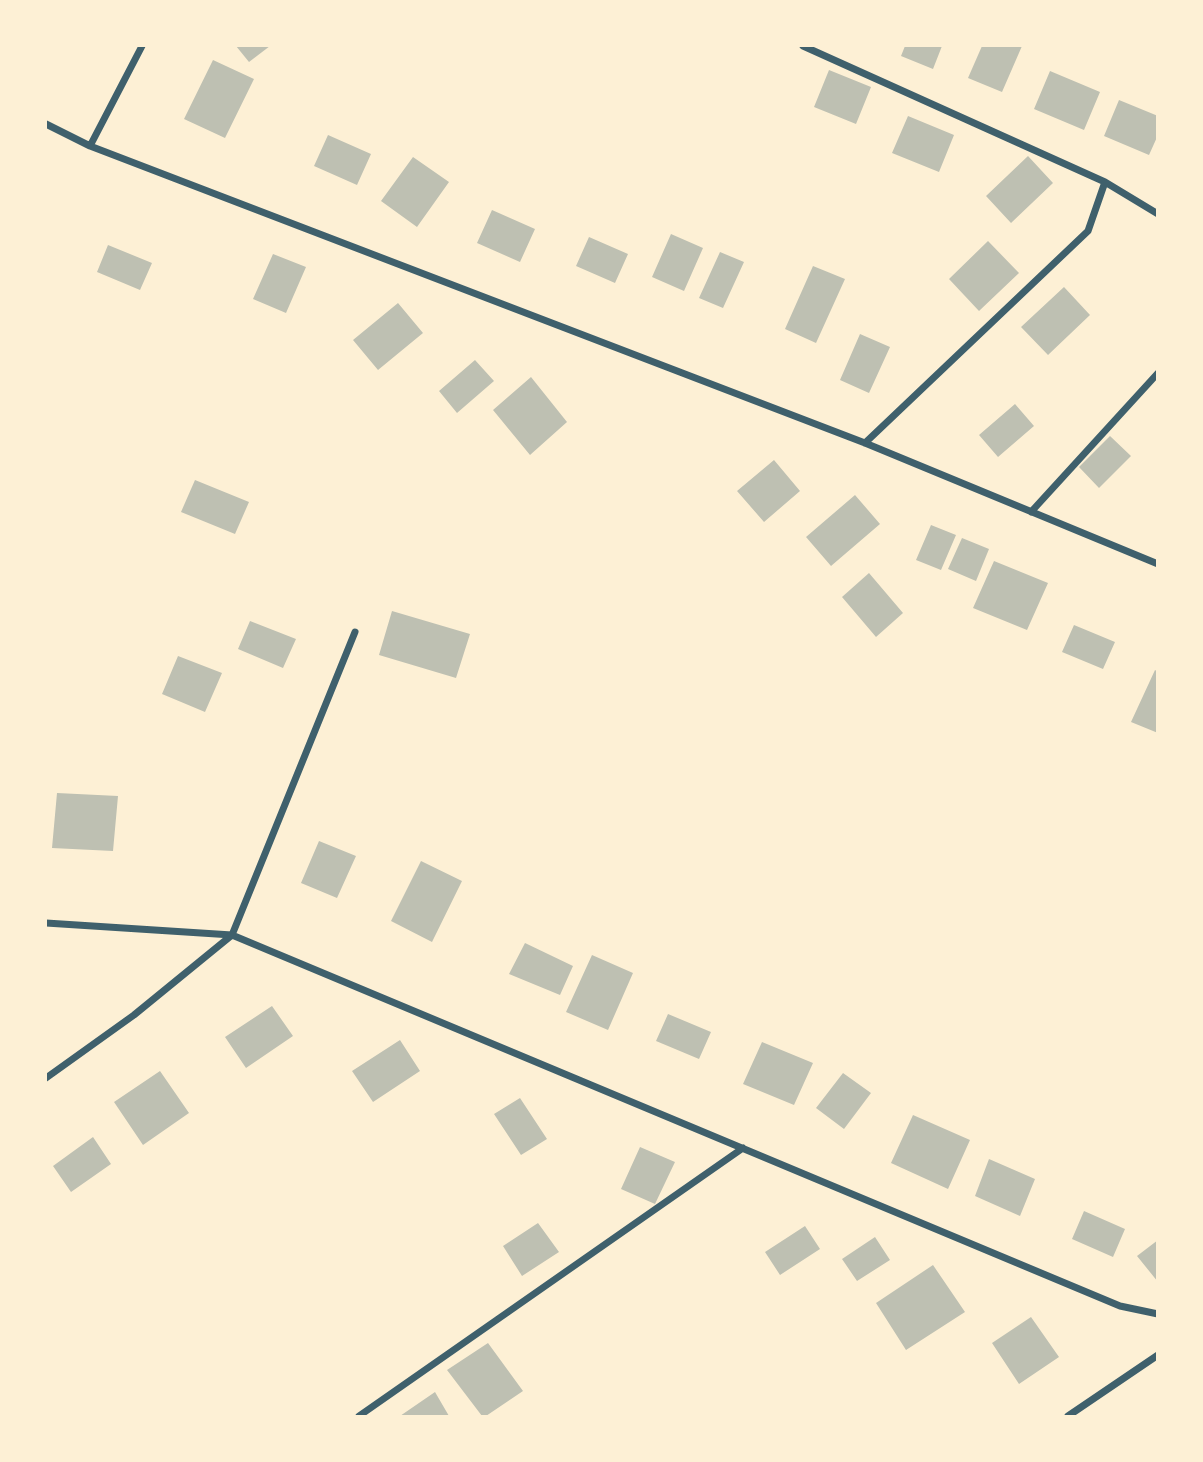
<!DOCTYPE html>
<html>
<head>
<meta charset="utf-8">
<style>
	body { margin:0 }
	#map { position:relative; width:1203px; height:1462px; overflow:hidden; background:#fdf0d5; font-family:"Exo 2",sans-serif }
	canvas { display:block }
	.frame { position:absolute; inset:0; border:47px solid #fdf0d5; pointer-events:none }
</style>
</head>
<body>
<div id="map">
<canvas width="1203" height="1462"></canvas>
<div class="frame"></div>
</div>
<script>
const c = document.querySelector('canvas').getContext('2d');
c.lineJoin = 'round';
function fill(path, color) {
  c.fillStyle = color;
  c.fill(path, 'evenodd');
}
function toPath(rows) {
  const path = new Path2D();
  for (const r of rows) {
    path.moveTo(r[0], r[1]);
    for (let i = 2; i < r.length; i += 2) path.lineTo(r[i], r[i + 1]);
  }
  return path;
}
function stroke(path, color, width, dash) {
  c.strokeStyle = color;
  c.lineWidth = width;
  c.lineCap = dash ? 'butt' : 'round';
  c.setLineDash(dash || []);
  c.stroke(path);
}
const building = toPath([
	[236,46,270,46,249,62],
	[905,46,942,46,933,69,901,56],
	[982,46,1022,46,1002,92,968,78],
	[213,60,254,79,225,138,184,119],
	[829,70,871,87,856,124,814,107],
	[1050,71,1100,92,1084,130,1034,109],
	[1119,100,1158,116,1158,135,1149,155,1104,136],
	[908,116,954,135,939,172,892,153],
	[328,135,371,154,357,185,314,166],
	[1028,156,1053,183,1011,223,986,196],
	[413,157,449,182,417,227,381,201],
	[492,210,535,229,520,262,477,243],
	[671,234,703,248,684,291,652,277],
	[589,237,628,254,615,283,576,266],
	[988,241,1019,273,979,311,949,279],
	[108,245,152,263,140,290,97,272],
	[720,252,744,262,723,308,699,298],
	[273,254,306,267,286,313,253,299],
	[813,266,845,279,816,343,785,329],
	[1064,287,1090,315,1048,355,1021,327],
	[398,303,423,333,378,370,353,340],
	[860,334,890,347,869,393,840,380],
	[475,360,494,381,457,413,439,391],
	[531,377,567,422,530,455,493,410],
	[1015,404,1034,426,998,457,979,435],
	[1110,436,1131,456,1099,488,1079,467],
	[774,460,800,491,764,522,737,491],
	[195,480,249,502,235,534,181,512],
	[855,495,880,524,831,566,806,537],
	[931,525,956,535,941,570,916,560],
	[962,538,989,549,976,581,948,569],
	[994,561,1048,583,1027,630,973,608],
	[869,573,903,613,876,637,842,597],
	[392,611,470,634,456,678,379,655],
	[250,621,296,639,283,668,238,649],
	[1074,625,1115,642,1103,669,1062,652],
	[178,656,222,673,205,712,162,694],
	[1155,670,1158,672,1158,733,1131,722],
	[57,793,118,796,113,851,52,848],
	[319,841,356,856,337,898,301,883],
	[421,861,462,881,432,942,391,921],
	[525,943,573,966,560,995,509,974],
	[592,955,633,973,608,1030,566,1012],
	[272,1006,293,1036,246,1068,225,1037],
	[668,1014,711,1032,699,1059,656,1041],
	[400,1040,420,1071,373,1102,352,1071],
	[762,1042,813,1063,794,1105,743,1084],
	[160,1071,189,1113,143,1145,114,1102],
	[843,1073,871,1093,844,1129,816,1108],
	[520,1098,547,1139,521,1155,494,1114],
	[913,1115,970,1140,948,1189,891,1163],
	[93,1137,111,1164,71,1192,53,1166],
	[640,1147,675,1162,655,1204,621,1189],
	[989,1159,1035,1179,1020,1216,975,1196],
	[1084,1211,1125,1229,1113,1257,1072,1239],
	[538,1223,559,1252,522,1276,503,1246],
	[805,1226,820,1249,780,1275,765,1252],
	[875,1237,890,1260,857,1281,842,1259],
	[1158,1240,1158,1282,1137,1256],
	[933,1265,965,1312,906,1350,876,1303],
	[1031,1317,1059,1357,1019,1384,992,1343],
	[488,1343,523,1391,486,1416,482,1416,447,1370],
	[435,1392,449,1416,400,1416]
]);
const minor = toPath([
	[803,46,1105,182,1088,231,865,443],
	[46,124,90,146,865,443,1158,564],
	[90,146,142,46],
	[1105,182,1158,214],
	[1031,512,1158,373],
	[46,923,232,935,1120,1306,1158,1314],
	[46,1078,134,1015,232,935,355,632],
	[359,1416,743,1148],
	[1068,1416,1158,1355]
]);
fill(building, '#bec0b2');
stroke(minor, '#3f606c', 7);
</script>
</body>
</html>
